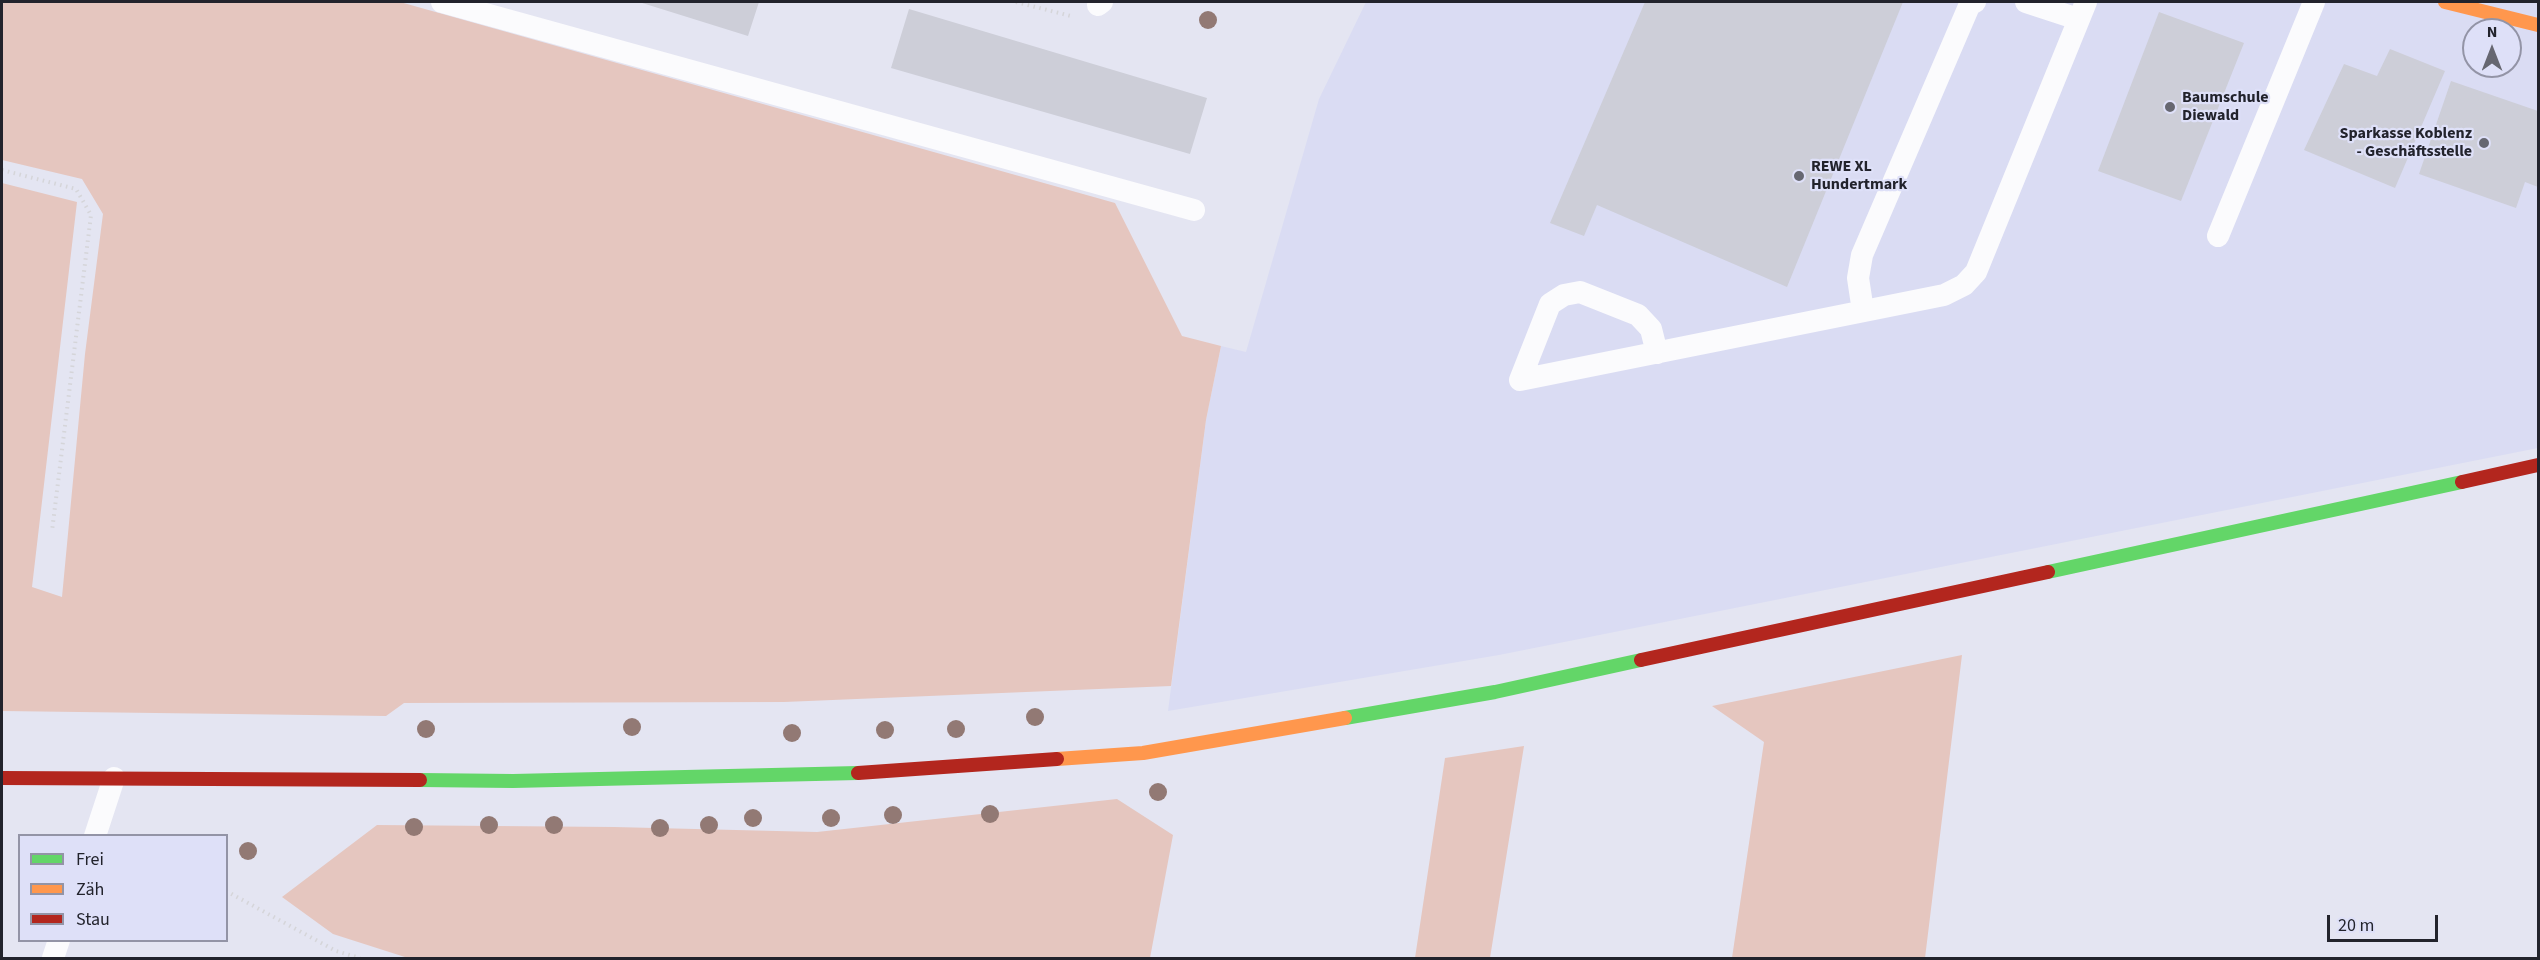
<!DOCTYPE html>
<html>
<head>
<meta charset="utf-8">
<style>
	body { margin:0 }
	#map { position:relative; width:2540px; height:960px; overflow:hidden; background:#e4e5f2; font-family:"Source Sans 3",sans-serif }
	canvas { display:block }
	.frame { position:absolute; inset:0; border:3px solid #22232c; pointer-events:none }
	.legend { position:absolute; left:18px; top:834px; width:210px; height:108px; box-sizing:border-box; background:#dee0f8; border:2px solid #9394a6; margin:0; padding:8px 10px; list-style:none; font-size:18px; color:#22232c }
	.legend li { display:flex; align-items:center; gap:12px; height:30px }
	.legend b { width:30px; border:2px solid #9394a6 }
	.north { position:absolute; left:2462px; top:18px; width:60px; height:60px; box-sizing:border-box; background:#dee0f8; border:2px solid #9394a6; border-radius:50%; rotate:0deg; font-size:16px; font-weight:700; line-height:24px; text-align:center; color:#22232c }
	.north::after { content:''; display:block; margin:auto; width:21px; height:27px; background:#666771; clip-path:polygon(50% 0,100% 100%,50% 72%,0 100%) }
	.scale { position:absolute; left:2327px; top:915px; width:111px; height:27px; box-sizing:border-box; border:3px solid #22232c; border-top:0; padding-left:8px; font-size:18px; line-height:21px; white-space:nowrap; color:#22232c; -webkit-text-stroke:4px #dee0f8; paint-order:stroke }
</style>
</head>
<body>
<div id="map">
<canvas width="2540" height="960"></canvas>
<div class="frame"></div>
<ul class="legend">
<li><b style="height:8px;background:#63d668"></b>Frei</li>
<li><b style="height:8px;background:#ff974d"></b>Zäh</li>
<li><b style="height:8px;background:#b3261e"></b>Stau</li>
</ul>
<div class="north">N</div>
<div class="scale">20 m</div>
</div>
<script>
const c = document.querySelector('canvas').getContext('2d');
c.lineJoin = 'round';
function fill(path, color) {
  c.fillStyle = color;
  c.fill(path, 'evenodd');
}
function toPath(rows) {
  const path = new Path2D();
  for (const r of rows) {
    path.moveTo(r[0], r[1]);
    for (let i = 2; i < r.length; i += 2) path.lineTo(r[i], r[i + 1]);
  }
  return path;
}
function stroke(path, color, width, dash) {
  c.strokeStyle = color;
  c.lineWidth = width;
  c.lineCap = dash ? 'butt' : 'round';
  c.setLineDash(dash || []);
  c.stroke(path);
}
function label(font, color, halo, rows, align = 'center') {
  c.font = font + ' "Source Sans 3",sans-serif';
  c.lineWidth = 4.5;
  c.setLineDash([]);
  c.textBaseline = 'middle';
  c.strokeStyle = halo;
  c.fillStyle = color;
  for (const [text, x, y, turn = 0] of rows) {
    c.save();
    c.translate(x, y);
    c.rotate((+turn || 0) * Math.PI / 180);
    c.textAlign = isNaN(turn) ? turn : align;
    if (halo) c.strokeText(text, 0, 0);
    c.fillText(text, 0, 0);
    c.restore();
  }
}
const built = toPath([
	[1366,2,2538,2,2538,448,1499,655,1168,711,1206,420,1221,346,1246,352,1319,99],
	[2474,30,2510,30,2510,66,2474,66]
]);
const green = toPath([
	[2,2,400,2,1115,203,1182,336,1221,346,1206,420,1171,686,784,702,404,703,386,716,2,711,2,183,77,202,32,587,62,597,85,354,103,214,82,179,2,160],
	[1962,655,1925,958,1732,958,1764,742,1712,706],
	[1524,746,1490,958,1415,958,1445,758],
	[1117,799,1173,835,1150,958,408,958,333,934,282,897,377,825,614,827,817,832]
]);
const building = toPath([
	[639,2,759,2,748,36],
	[1645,2,1903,2,1787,287,1597,205,1584,236,1550,223],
	[909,9,1207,98,1190,154,891,68],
	[2159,12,2244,43,2181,201,2098,171],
	[2390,49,2445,71,2395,188,2304,150,2344,64,2377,76],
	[2451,81,2538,111,2538,187,2525,182,2516,208,2419,174]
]);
const path = toPath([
	[1016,2,1071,16],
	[2,170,76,189,91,215,52,531],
	[226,891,336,951,360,958]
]);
const lane = toPath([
	[442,2,1194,210],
	[2026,2,2078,19],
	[1098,5,1102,2],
	[2218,236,2314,2],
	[1863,311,1858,278,1862,255,1970,4,1975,2],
	[1520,380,1944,295,1964,285,1976,272,2086,2],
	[1520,380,1550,304,1564,295,1580,292,1638,315,1651,329,1657,353],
	[95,836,114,778],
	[53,958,59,940]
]);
const fast = toPath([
	[2048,572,2462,482],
	[1345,718,1495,692,1641,660],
	[420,780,513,781,858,773]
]);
const slow = toPath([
	[2445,2,2538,25],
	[1057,759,1143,753,1345,718]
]);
const jam = toPath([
	[2462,482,2538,465],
	[1641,660,2048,572],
	[858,773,1057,759],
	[2,778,420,780]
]);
const trees = [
	[1208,20],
	[1035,717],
	[632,727],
	[426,729],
	[956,729],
	[885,730],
	[792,733],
	[1158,792],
	[990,814],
	[893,815],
	[753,818],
	[831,818],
	[489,825],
	[554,825],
	[709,825],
	[414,827],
	[660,828],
	[248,851]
];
const markers = [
	[2170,107,6,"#666771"],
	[2484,143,6,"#666771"],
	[1799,176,6,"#666771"]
];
const poiNames = [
	["Baumschule",2182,98],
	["Diewald",2182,116],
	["Sparkasse Koblenz",2472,134,"right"],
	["- Geschäftsstelle",2472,152,"right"],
	["REWE XL",1811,167],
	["Hundertmark",1811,185]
];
fill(built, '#dadcf3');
fill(green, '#e5c6bf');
fill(building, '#cdced8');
stroke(path, '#d5d5d9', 4, [1.5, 4.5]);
stroke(lane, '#fbfbfd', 22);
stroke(fast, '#63d668', 14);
stroke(slow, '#ff974d', 14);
stroke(jam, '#b3261e', 14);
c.fillStyle = '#927974';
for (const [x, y] of trees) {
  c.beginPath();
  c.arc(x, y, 9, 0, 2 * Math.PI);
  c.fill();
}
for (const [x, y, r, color] of markers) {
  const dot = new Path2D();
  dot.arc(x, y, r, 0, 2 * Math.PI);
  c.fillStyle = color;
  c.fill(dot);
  stroke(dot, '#dee0f8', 2);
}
label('bold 16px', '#22232c', '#dee0f8', poiNames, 'left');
</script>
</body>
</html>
